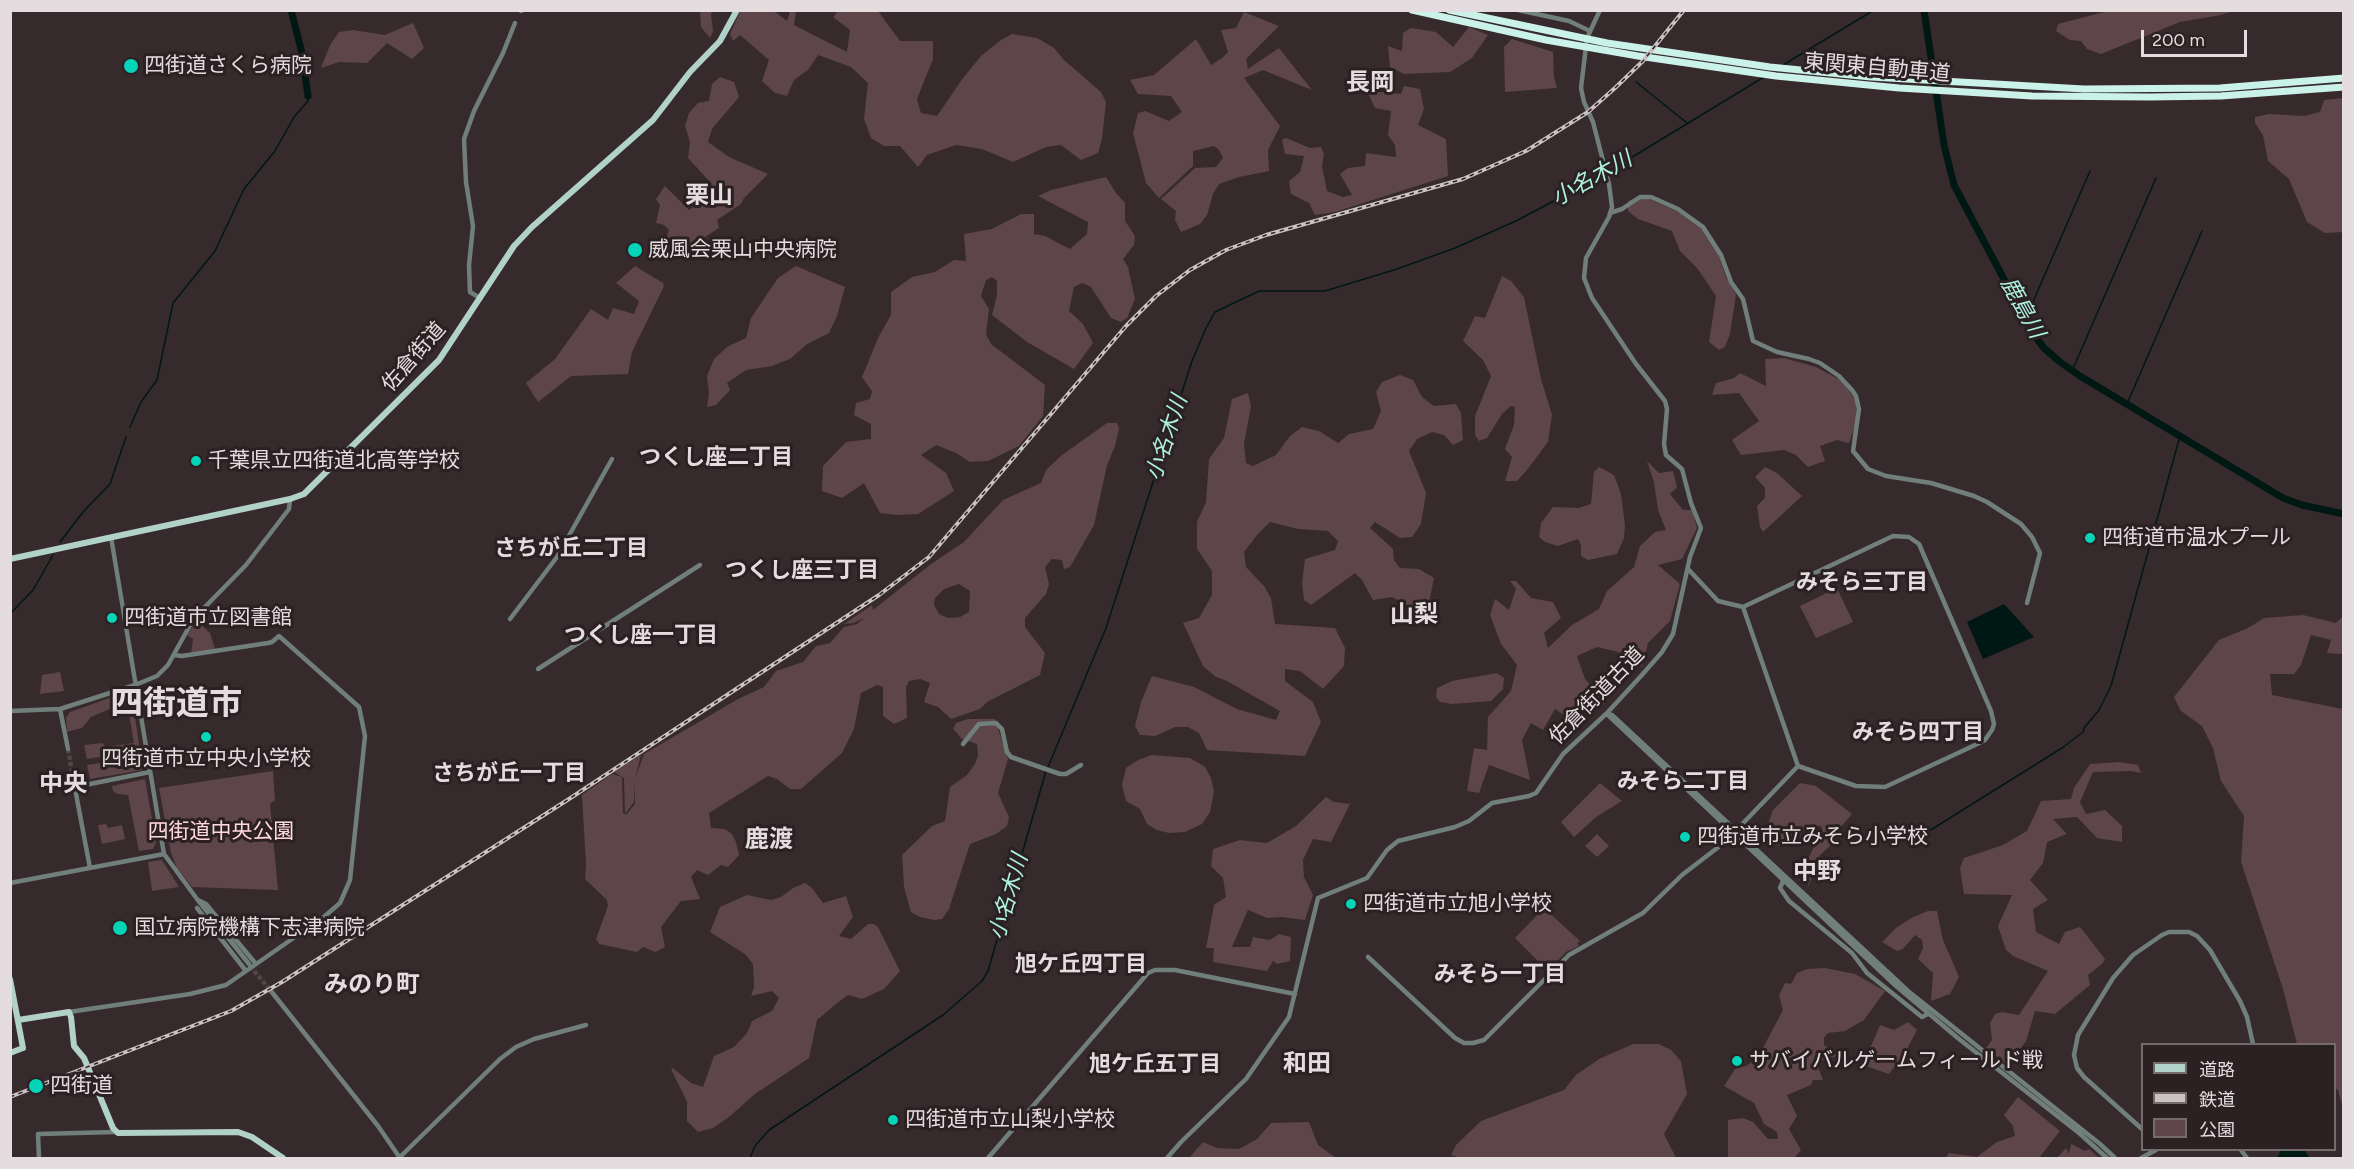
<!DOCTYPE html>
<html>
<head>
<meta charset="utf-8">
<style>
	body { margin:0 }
	#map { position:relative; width:2354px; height:1169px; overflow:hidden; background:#362a2c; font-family:Figtree,"Noto Sans JP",sans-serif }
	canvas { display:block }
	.frame { position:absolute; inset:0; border:12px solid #e4dcde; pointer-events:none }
	.legend { position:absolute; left:2141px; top:1043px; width:195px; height:108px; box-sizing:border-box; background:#2b2022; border:2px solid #756b6d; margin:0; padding:8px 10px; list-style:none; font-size:18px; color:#e4dcde }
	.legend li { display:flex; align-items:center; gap:12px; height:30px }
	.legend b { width:30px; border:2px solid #756b6d }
	.scale { position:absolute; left:2141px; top:30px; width:106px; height:27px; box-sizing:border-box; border:3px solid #e4dcde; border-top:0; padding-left:8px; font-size:18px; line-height:21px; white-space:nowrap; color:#e4dcde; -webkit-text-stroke:4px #2b2022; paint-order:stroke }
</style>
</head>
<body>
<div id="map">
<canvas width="2354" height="1169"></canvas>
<div class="frame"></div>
<ul class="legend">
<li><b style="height:8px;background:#b1d2c9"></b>道路</li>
<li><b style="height:8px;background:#cbc2c4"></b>鉄道</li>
<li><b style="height:16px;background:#5e454a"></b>公園</li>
</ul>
<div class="scale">200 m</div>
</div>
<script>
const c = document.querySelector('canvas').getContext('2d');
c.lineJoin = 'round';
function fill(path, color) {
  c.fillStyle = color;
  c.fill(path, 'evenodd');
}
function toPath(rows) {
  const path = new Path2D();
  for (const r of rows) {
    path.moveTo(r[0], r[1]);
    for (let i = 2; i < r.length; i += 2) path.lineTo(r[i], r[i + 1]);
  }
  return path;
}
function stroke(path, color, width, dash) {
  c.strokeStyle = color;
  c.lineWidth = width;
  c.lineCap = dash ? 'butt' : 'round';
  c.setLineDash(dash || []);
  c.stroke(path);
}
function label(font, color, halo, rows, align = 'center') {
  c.font = font + ' Figtree,"Noto Sans JP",sans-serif';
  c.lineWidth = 6;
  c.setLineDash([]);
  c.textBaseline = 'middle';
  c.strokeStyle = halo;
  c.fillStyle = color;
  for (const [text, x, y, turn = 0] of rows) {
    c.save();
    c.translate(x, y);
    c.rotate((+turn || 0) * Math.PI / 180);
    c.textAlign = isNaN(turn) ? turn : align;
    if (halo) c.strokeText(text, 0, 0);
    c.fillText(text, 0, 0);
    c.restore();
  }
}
const green = toPath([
	[2154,10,2233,11,2221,15,2180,22,2101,54,2087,49,2081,41,2070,40,2056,31,2058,24,2104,12],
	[700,11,713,11,711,14,713,31,710,38,701,27],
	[743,11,774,11,787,21,790,11,796,11,794,25,847,52,850,30,833,17,838,11,878,11,900,41,933,41,933,59,917,99,921,113,937,116,963,78,981,56,1001,40,1012,34,1037,38,1054,48,1064,60,1101,92,1106,102,1102,139,1098,153,1081,160,1061,145,1046,147,1013,162,982,149,956,145,927,155,918,167,900,146,884,146,871,138,864,119,868,83,851,67,818,55,808,70,794,80,787,96,775,93,762,81,769,60,740,35,733,41,730,34,740,12],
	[1244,12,1279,26,1246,59,1248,69,1279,48,1312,90,1263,70,1244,78,1280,126,1268,150,1269,171,1239,177,1219,184,1213,194,1207,215,1200,224,1181,232,1175,220,1176,211,1161,199,1195,168,1216,167,1223,158,1219,150,1214,146,1193,151,1193,166,1159,198,1146,183,1133,133,1138,113,1145,111,1169,121,1182,112,1171,96,1138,94,1130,80,1154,75,1196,39,1211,65,1222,58,1228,52,1221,30,1236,28],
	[413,23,424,48,412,59,387,43,367,63,339,62,321,68,330,45,339,32,353,30,385,35],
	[1469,27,1488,35,1472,58,1450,72,1404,74,1390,67,1388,46,1402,51,1403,33,1411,28,1436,32,1453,47],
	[1512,39,1553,52,1554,77,1557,88,1505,92,1504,47],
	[1366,75,1383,79,1380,92,1401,94,1404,86,1420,89,1424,109,1418,125,1446,139,1448,176,1335,212,1315,215,1309,203,1291,194,1289,181,1300,172,1304,156,1285,154,1282,140,1286,138,1310,148,1321,147,1324,154,1322,166,1327,191,1343,197,1352,195,1340,174,1348,168,1365,166,1366,153,1396,157,1395,145,1388,135,1391,111,1375,108,1366,89],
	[720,77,734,82,739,97,712,129,708,142,729,157,768,174,744,198,741,204,717,220,719,228,694,244,680,257,666,240,669,230,664,225,656,223,660,205,656,199,665,186,689,210,704,200,712,184,688,158,690,142,685,126,689,113,698,103,709,101,712,84],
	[2343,98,2343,232,2325,233,2307,222,2289,179,2268,161,2263,135,2255,123,2255,117,2269,114,2304,116,2320,112,2324,100],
	[1106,177,1116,193,1125,203,1125,221,1135,236,1134,245,1123,259,1128,267,1135,299,1127,318,1121,322,1111,318,1091,287,1082,283,1074,287,1069,311,1083,324,1093,343,1074,369,1027,342,992,315,997,295,997,281,992,277,986,280,981,296,989,309,986,334,991,344,1045,385,1043,416,1019,446,988,461,970,462,956,453,936,445,921,455,946,473,954,491,918,514,898,515,880,513,864,483,842,498,822,491,823,466,846,442,871,439,871,424,854,415,856,403,870,399,872,391,862,377,879,336,891,315,891,292,912,277,935,272,954,260,966,261,964,234,992,229,1021,214,1034,214,1034,234,1045,236,1070,249,1087,234,1088,222,1038,196,1051,190],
	[1642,196,1681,213,1703,229,1717,250,1726,277,1736,294,1730,334,1725,347,1719,350,1709,342,1716,296,1697,268,1680,251,1672,231,1638,219,1628,211,1628,201],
	[635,266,663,283,664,286,632,352,628,374,571,376,538,402,526,383,555,359,591,309,608,320,613,308,634,314,639,301,616,283],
	[796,266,845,287,837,316,829,333,807,344,790,359,772,366,746,370,727,383,730,390,716,405,707,407,709,394,707,376,714,359,727,347,746,338,751,318,778,278],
	[1502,276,1511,281,1524,297,1541,379,1552,415,1548,442,1527,470,1517,481,1505,481,1512,457,1505,449,1514,425,1515,407,1511,406,1502,414,1487,438,1479,441,1475,435,1475,416,1491,376,1483,360,1463,341,1475,316,1485,318],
	[1784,358,1816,367,1844,382,1856,401,1857,421,1849,443,1837,440,1820,446,1825,461,1808,467,1796,455,1784,450,1741,455,1732,440,1759,421,1739,393,1712,395,1716,383,1734,378,1740,373,1766,386,1765,359],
	[1400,375,1413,380,1422,397,1434,406,1456,404,1461,413,1463,440,1453,445,1444,435,1432,432,1417,439,1409,451,1426,493,1421,524,1412,537,1400,538,1375,522,1370,528,1393,549,1394,560,1400,568,1419,569,1434,578,1428,608,1420,612,1392,597,1373,600,1362,580,1355,573,1311,605,1304,600,1302,583,1305,559,1335,550,1338,541,1328,531,1298,529,1270,522,1257,535,1244,552,1246,567,1264,586,1271,598,1275,624,1335,628,1345,648,1344,666,1323,689,1300,671,1285,669,1285,681,1313,702,1321,722,1305,756,1207,750,1199,733,1188,727,1175,727,1155,736,1140,735,1135,726,1141,702,1152,676,1194,687,1237,709,1276,720,1280,711,1225,680,1216,677,1203,666,1183,623,1199,618,1212,595,1212,571,1197,549,1197,522,1206,502,1209,459,1224,438,1232,399,1248,393,1251,406,1244,444,1246,463,1253,466,1276,455,1290,436,1302,427,1319,431,1338,443,1349,434,1373,429,1381,411,1376,392,1382,382],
	[1107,423,1117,423,1119,429,1115,446,1107,465,1094,525,1070,567,1064,569,1062,560,1052,559,1045,567,1049,584,1046,594,1025,618,1025,627,1045,653,1040,675,987,702,980,709,951,719,938,707,924,702,930,683,920,679,909,681,906,687,907,718,894,724,883,716,883,687,877,685,861,693,854,729,842,753,801,789,790,789,777,779,768,776,709,813,711,828,725,829,732,834,736,842,739,855,728,867,721,865,708,875,697,870,691,877,700,899,681,901,661,927,665,947,655,952,643,947,637,952,599,944,596,939,608,906,607,900,585,879,586,865,582,795,612,774,622,777,623,813,626,815,635,804,635,782,634,802,625,814,624,778,614,772,641,755,635,779,644,754,738,699,764,687,776,671,803,662,816,646,830,643,844,627,857,624,864,618,853,623,844,624,872,605,873,610,931,564,964,542,1003,500,1041,483,1046,470,1062,455],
	[959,584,970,591,969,612,960,617,948,618,939,614,934,605,935,598,944,589],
	[1647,461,1659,473,1673,471,1677,487,1670,494,1683,510,1692,510,1697,528,1682,559,1658,565,1680,584,1670,621,1648,643,1642,667,1623,653,1597,647,1577,656,1585,679,1605,703,1601,706,1587,694,1578,724,1555,709,1543,730,1531,723,1522,740,1530,780,1489,765,1479,793,1467,791,1474,748,1487,750,1488,717,1511,691,1517,665,1501,644,1490,615,1495,599,1509,610,1516,589,1510,581,1516,581,1531,598,1553,602,1561,618,1544,633,1548,648,1572,625,1599,609,1607,591,1634,567,1640,546,1655,532,1666,530,1658,510,1654,482],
	[1599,467,1614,475,1621,494,1625,525,1624,538,1617,554,1588,560,1581,556,1581,545,1578,539,1558,546,1545,542,1539,537,1541,523,1553,507,1579,508,1591,504,1594,472],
	[1765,467,1777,473,1802,496,1763,532,1760,527,1757,506,1765,498,1765,488,1755,477],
	[1837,588,1853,622,1816,638,1800,606],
	[2303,615,2336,623,2343,616,2343,654,2327,653,2331,640,2311,635,2301,665,2294,674,2270,674,2272,695,2343,709,2344,964,2342,970,2344,972,2343,1109,2338,1090,2335,1088,2334,1044,2297,1044,2283,989,2241,862,2244,816,2221,781,2213,748,2202,726,2181,711,2174,697,2219,640,2248,628,2264,618],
	[197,621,210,633,215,649,191,654,193,639,187,635],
	[60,672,64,691,40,694,42,675],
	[1497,673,1504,678,1503,689,1491,701,1452,704,1440,702,1436,697,1437,688,1452,681],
	[124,693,128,696,123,703,91,717,82,728,67,732,66,718,70,712],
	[132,698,140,750,87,759,84,745,103,743,105,747,134,743,127,702],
	[968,719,995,719,1008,759,998,793,1009,817,1007,826,996,834,970,844,949,909,942,919,934,920,920,917,911,912,904,887,902,855,932,826,945,821,950,787,967,775,975,764,978,755,977,744,962,739,953,729,956,723],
	[1152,755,1190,758,1205,767,1211,778,1214,791,1210,812,1202,824,1185,832,1169,833,1157,830,1147,824,1140,809,1126,801,1122,785,1126,768,1138,760],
	[141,757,143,770,90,779,87,765],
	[2119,762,2138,765,2141,773,2131,771,2093,772,2080,802,2086,814,2105,810,2122,826,2122,842,2097,838,2077,817,2053,819,2067,834,2047,842,2043,863,2030,880,2048,900,2033,909,2036,932,2059,944,2065,932,2080,927,2105,959,2103,963,2088,975,2090,985,2055,1014,2035,1011,2026,1041,2008,1066,1986,1048,1992,1040,1990,1023,1995,1014,2002,1012,2019,1015,2048,971,2013,956,2006,950,1998,926,2012,895,1964,894,1960,868,1964,858,2003,845,2027,831,2041,801,2071,799,2074,788,2090,764],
	[273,771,275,800,270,804,278,890,192,887,177,868,171,853,159,788],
	[145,779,156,842,153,849,139,851,128,795,117,794,113,791,112,786],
	[1600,783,1622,801,1596,817,1574,837,1561,822],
	[1800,783,1816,786,1852,814,1834,835,1829,847,1820,855,1808,887,1809,857,1822,830,1821,826,1809,826,1789,846,1774,845,1764,836,1773,810],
	[1326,797,1334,802,1350,804,1331,842,1313,839,1303,860,1304,877,1313,895,1305,920,1282,917,1267,918,1248,910,1232,947,1250,947,1253,937,1270,940,1279,934,1291,937,1290,961,1277,964,1273,961,1267,971,1213,962,1214,948,1206,948,1214,905,1226,897,1223,878,1211,866,1213,849,1240,840,1267,843,1296,826],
	[106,824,108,828,122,825,125,839,102,844,98,825],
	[1597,834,1609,846,1597,857,1585,846],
	[162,860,179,887,152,891,148,862],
	[805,883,812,888,823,903,846,896,853,917,839,936,851,939,868,924,874,924,878,927,900,971,884,989,862,999,848,995,836,1004,817,1020,809,1058,755,1094,729,1117,713,1128,698,1132,687,1121,687,1102,671,1069,673,1068,691,1083,703,1087,714,1056,734,1047,747,1033,752,1021,772,1011,779,998,772,991,751,996,754,987,753,964,745,954,710,932,720,907,747,895,771,900,781,897,793,888],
	[1544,908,1580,941,1577,943,1579,946,1566,952,1548,971,1515,938],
	[1928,911,1937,911,1943,940,1959,977,1950,994,1931,1001,1933,973,1918,959,1923,948,1922,940,1915,935,1903,949,1897,951,1882,942,1896,928,1913,917],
	[1825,968,1855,974,1885,991,1864,1020,1845,1031,1828,1033,1824,1038,1824,1045,1837,1056,1816,1062,1823,1080,1813,1080,1811,1085,1787,1095,1797,1116,1789,1129,1801,1150,1794,1158,1728,1158,1728,1120,1743,1118,1753,1122,1768,1139,1778,1139,1777,1132,1764,1124,1754,1103,1724,1086,1735,1069,1746,1066,1757,1059,1783,1010,1779,995,1785,983,1791,984,1797,973,1807,969],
	[1908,1022,1917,1030,1906,1051,1889,1074,1863,1065,1880,1025,1894,1030],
	[1633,1044,1659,1044,1671,1050,1681,1061,1687,1094,1664,1134,1676,1158,1460,1158,1451,1155,1456,1145,1481,1121,1564,1090,1576,1075,1599,1059],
	[2018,1097,2060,1131,2039,1158,1946,1158,1949,1153,1977,1157,1997,1142,2015,1136,2013,1126,2004,1115],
	[1309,1122,1318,1145,1336,1158,1189,1158,1203,1142,1217,1148,1239,1149,1257,1139,1271,1123],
	[2071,1144,2085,1151,2089,1149,2099,1158,2057,1158,2066,1148,2069,1154]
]);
const water = toPath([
	[2004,604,2034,637,1983,659,1967,622],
	[2281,1150,2304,1150,2310,1158,2277,1158]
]);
const stream = toPath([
	[1783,65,1874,10],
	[1636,82,1687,123],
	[2025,320,2090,171],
	[2072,371,2156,178],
	[2127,404,2202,231],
	[130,427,141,402,157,380,173,303,215,251,244,189,275,151,294,117,308,101,308,96],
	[60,542,83,512,110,484,126,437],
	[10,614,33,590,53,555],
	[1048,767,1106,628,1192,361,1206,328,1215,312,1259,291,1325,291,1397,269,1455,248,1516,221,1601,176,1764,77],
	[1913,841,2062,748,2083,732,2084,728,2099,710,2111,686,2180,436],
	[750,1158,755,1146,769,1130,943,1015,982,981,988,971,1046,771]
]);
const river = toPath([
	[291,10,302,53,308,96],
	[1924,10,1944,145,1954,185,2033,334,2044,348,2060,362,2080,376,2283,498,2302,505,2344,514]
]);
const tertiaryTunnel = toPath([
	[68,749,73,778],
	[250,966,271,991]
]);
const tertiary = toPath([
	[1518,10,1569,21,1590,31],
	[521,11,521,10],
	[1610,213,1622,209,1640,197,1651,197,1678,209,1703,227,1721,255,1731,282,1743,299,1753,341,1777,352,1809,359,1820,363,1839,376,1852,390,1856,396,1859,409,1853,451,1868,469,1886,476,1931,483,1974,496,1987,502,2021,524,2032,537,2040,553,2027,603],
	[480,298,470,292,469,265,473,226,466,182,464,139,474,111,503,53,515,23],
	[111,537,164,854,197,899,249,964],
	[1688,569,1718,601,1743,607,1893,536,1909,537,1919,544,1991,711,1994,724,1992,730,1985,740,1973,746,1885,787,1856,786,1798,766],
	[1743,607,1798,766],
	[510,619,557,557,612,459],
	[538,669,700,565],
	[60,709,68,749],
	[10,711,60,709,135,685,157,676,168,665,189,627,202,610,246,565,289,509,290,499],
	[1607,713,1612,715,1908,991,2100,1144,2115,1158],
	[1607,714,1896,986,1959,1039,2079,1133,2107,1158],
	[963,744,979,724,996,723,1002,729,1007,752,1011,757,1060,774,1066,774,1081,765],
	[73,778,90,868],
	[75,787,150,772],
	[1783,881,1780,888,1789,901,1852,953,1867,973,1922,1017,1928,1014],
	[10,883,164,854],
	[200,901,206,904,256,964],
	[197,908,246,971],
	[1368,957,1455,1038,1464,1043,1473,1043,1484,1040,1569,955,1643,913,1682,875,1725,842,1798,766],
	[271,991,378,1126,400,1158],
	[69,1012,190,994,226,985,325,916,340,903,350,880,365,736,359,707,279,636,272,642,268,643,182,656,174,655],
	[2142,1129,2084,1077,2077,1068,2074,1055,2078,1035,2113,978,2133,955,2162,935,2169,932,2189,932,2197,936,2210,950,2240,1001,2247,1017,2253,1044],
	[2241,1150,2247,1158],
	[39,1158,38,1134,116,1132],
	[399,1158,500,1059,516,1047,534,1039,586,1025],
	[988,1158,1148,973,1155,970,1175,970,1295,994],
	[1167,1158,1181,1142,1246,1079,1289,1017,1318,898,1367,878,1387,850,1398,841,1455,827,1469,821,1492,803,1529,796,1536,793,1563,754,1607,713,1641,676,1662,652,1673,634,1690,557,1701,528,1691,503,1682,469,1666,455,1664,444,1667,409,1665,401,1636,364,1592,298,1584,278,1586,258,1609,217,1612,207,1609,184,1593,122,1584,102,1581,88,1587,38,1600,10],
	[2141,1158,2156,1150]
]);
const primary = toPath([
	[10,559,290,499,304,494,439,360,514,246,532,227,653,120,690,72,720,41,737,10],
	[10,979,23,1048,10,1053],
	[18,1020,69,1012,71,1017,74,1046,84,1058,113,1128,118,1133,238,1132,252,1137,283,1158]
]);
const motorway = toPath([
	[1412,10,1546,40,1638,56,1776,76,1899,88,2032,96,2149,97,2221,96,2344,87],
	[1449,10,1607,43,1770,67,1871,77,2084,89,2220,88,2344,78]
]);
const rail = toPath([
	[10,1097,231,1011,282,982,569,799,879,595,929,557,1126,326,1156,296,1190,270,1226,250,1266,235,1463,179,1526,151,1588,112,1615,88,1643,61,1684,10]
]);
const markers = [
	[131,66,8,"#04d5b6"],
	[635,250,8,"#04d5b6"],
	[196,461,6,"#04d5b6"],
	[2090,538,6,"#04d5b6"],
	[112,618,6,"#04d5b6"],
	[206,737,6,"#04d5b6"],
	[1685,837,6,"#04d5b6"],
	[1351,904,6,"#04d5b6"],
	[120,928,8,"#04d5b6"],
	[1737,1061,6,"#04d5b6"],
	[36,1086,8,"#04d5b6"],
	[893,1120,6,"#04d5b6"]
];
const poiNames = [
	["四街道さくら病院",144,66],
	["威風会栗山中央病院",648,250],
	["千葉県立四街道北高等学校",208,461],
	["四街道市温水プール",2102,538],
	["四街道市立図書館",124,618],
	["四街道市立中央小学校",206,759,"center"],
	["四街道市立みそら小学校",1697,837],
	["四街道市立旭小学校",1363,904],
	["国立病院機構下志津病院",134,928],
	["サバイバルゲームフィールド戦",1749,1061],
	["四街道",50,1086],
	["四街道市立山梨小学校",905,1120]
];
const streetNames = [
	["東関東自動車道",1877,68,5],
	["佐倉街道",414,357,-49],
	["佐倉街道古道",1597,696,-46]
];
const parkNames = [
	["四街道中央公園",221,832]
];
const waterNames = [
	["小名木川",1592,179,-29],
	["鹿島川",2022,308,61],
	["小名木川",1167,438,-72],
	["小名木川",1009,897,-74]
];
const neighbourhoodNames = [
	["つくし座二丁目",716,458],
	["さちが丘二丁目",571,549],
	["つくし座三丁目",802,571],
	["みそら三丁目",1862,583],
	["つくし座一丁目",641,636],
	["みそら四丁目",1918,733],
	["さちが丘一丁目",509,774],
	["みそら二丁目",1683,782],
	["旭ケ丘四丁目",1081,965],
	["みそら一丁目",1500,975],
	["旭ケ丘五丁目",1155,1065]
];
const quarterNames = [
	["長岡",1370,83],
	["栗山",709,196],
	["山梨",1414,615],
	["中央",63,784],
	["鹿渡",769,840],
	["中野",1817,872],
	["みのり町",372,985],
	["和田",1307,1064]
];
const townNames = [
	["四街道市",176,704]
];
fill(green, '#5e454a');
fill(water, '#001813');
stroke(stream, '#001813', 1.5);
stroke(river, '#001813', 7);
stroke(tertiaryTunnel, '#504547', 4.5, [4.5, 2]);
stroke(tertiary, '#707f7b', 4.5);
stroke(primary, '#b1d2c9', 6);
stroke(motorway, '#cbf2e8', 7);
stroke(rail, '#cbc2c4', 4);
stroke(rail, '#2b2022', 1.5, [4.5]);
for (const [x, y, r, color] of markers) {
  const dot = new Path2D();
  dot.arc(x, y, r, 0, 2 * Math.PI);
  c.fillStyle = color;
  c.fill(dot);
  stroke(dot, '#2b2022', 2);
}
label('21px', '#e4dcde', '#2b2022', poiNames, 'left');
label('21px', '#e4dcde', '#2b2022', streetNames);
label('21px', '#ffd8df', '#2b2022', parkNames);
label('italic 22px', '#adf2e1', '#2b2022', waterNames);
label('bold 22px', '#e4dcde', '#2b2022', neighbourhoodNames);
label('bold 24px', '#e4dcde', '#2b2022', quarterNames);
label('bold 33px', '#e4dcde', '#2b2022', townNames);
</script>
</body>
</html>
